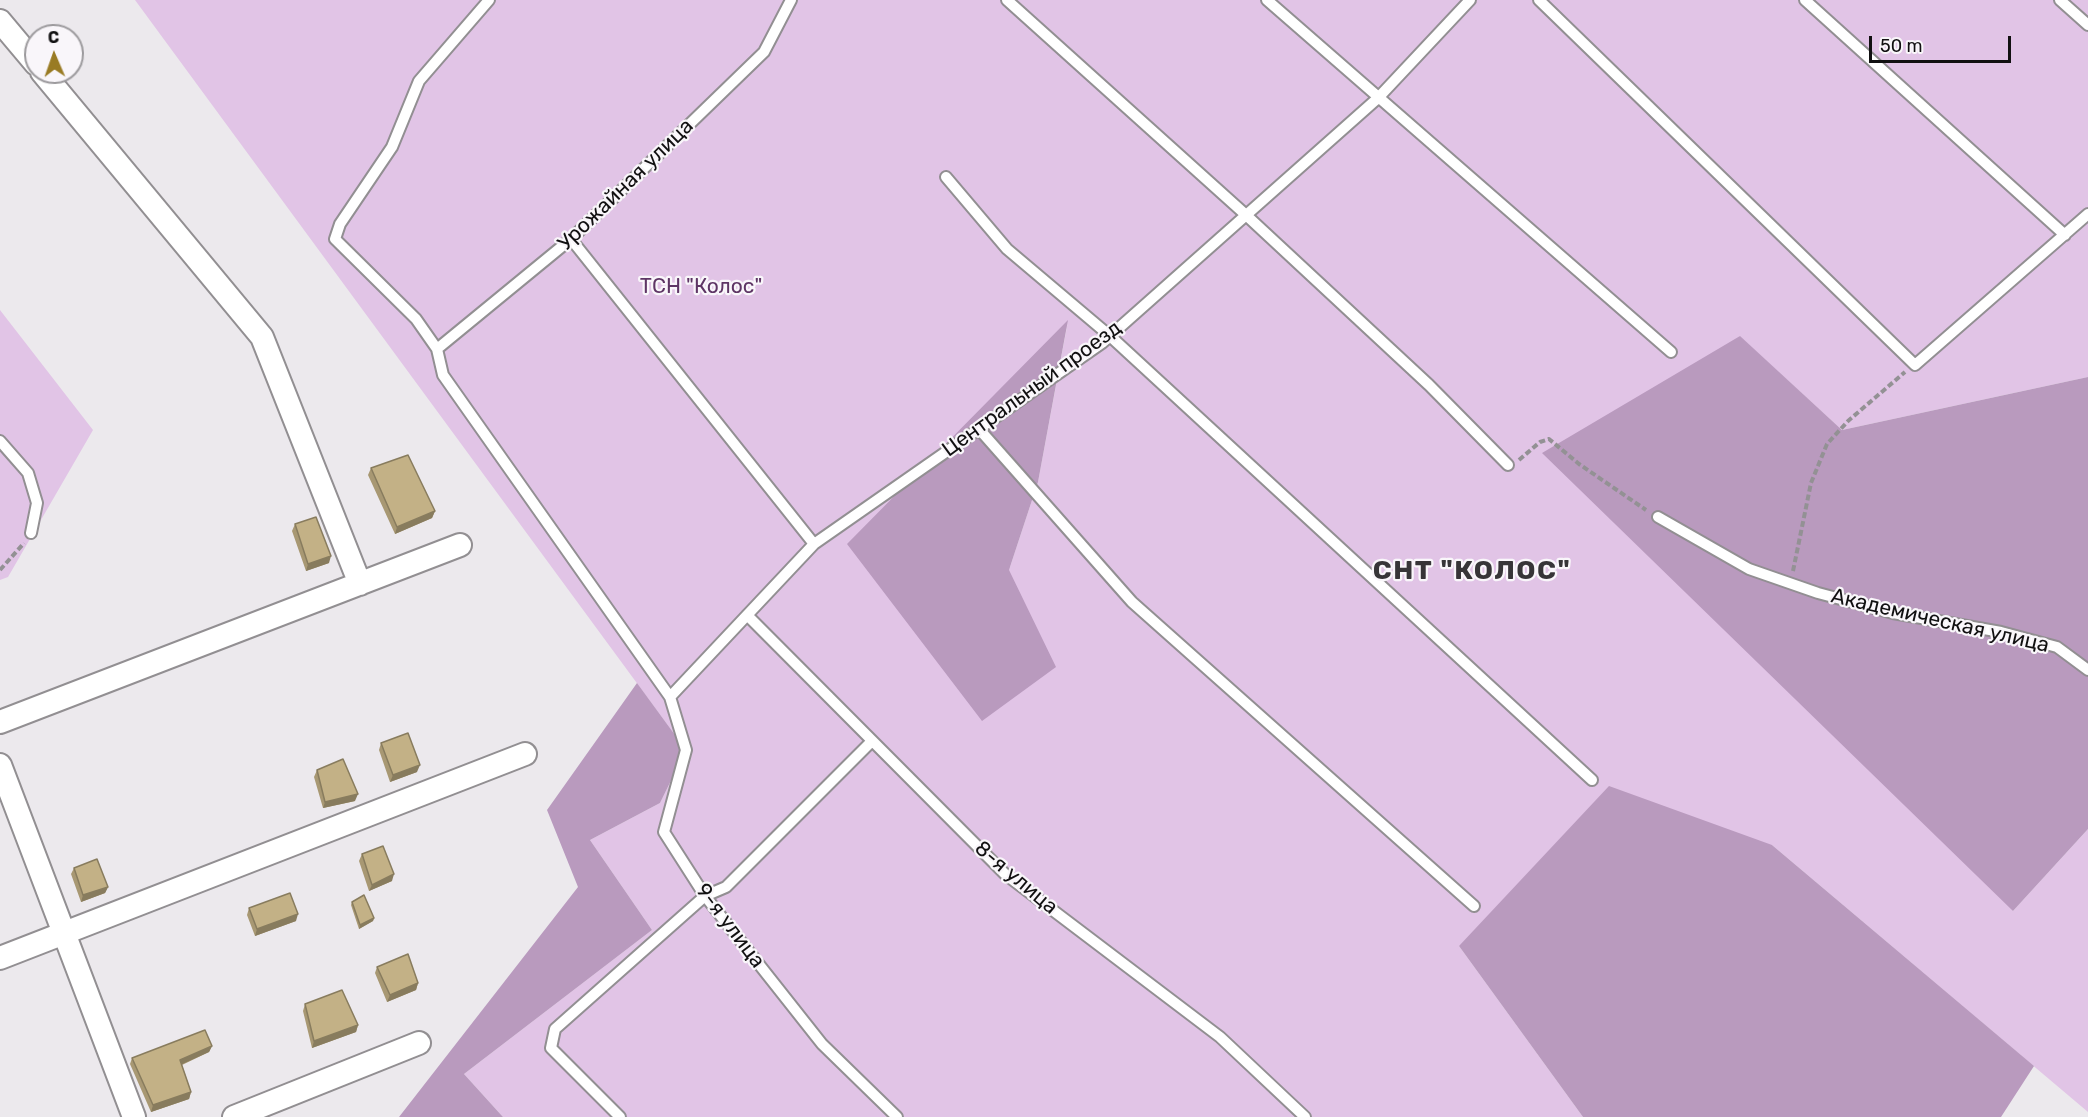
<!DOCTYPE html>
<html>
<head>
<meta charset="utf-8">
<style>
	body { margin:0 }
	#map { position:relative; width:2088px; height:1117px; overflow:hidden; background:#ece9ed; font-family:Rubik,sans-serif }
	canvas { display:block }
	.north { position:absolute; left:24px; top:24px; width:60px; height:60px; box-sizing:border-box; background:#f9f6fa; border:2px solid #9c9a9d; border-radius:50%; rotate:358deg; font-size:16px; font-weight:700; line-height:24px; text-align:center; color:#111011 }
	.north::after { content:''; display:block; margin:auto; width:21px; height:27px; background:#997b24; clip-path:polygon(50% 0,100% 100%,50% 72%,0 100%) }
	.scale { position:absolute; left:1869px; top:36px; width:142px; height:27px; box-sizing:border-box; border:3px solid #111011; border-top:0; padding-left:8px; font-size:18px; line-height:21px; white-space:nowrap; color:#111011; -webkit-text-stroke:4px #f9f6fa; paint-order:stroke }
</style>
</head>
<body>
<div id="map">
<canvas width="2088" height="1117"></canvas>
<div class="north">С</div>
<div class="scale">50 m</div>
</div>
<script>
const c = document.querySelector('canvas').getContext('2d');
c.lineJoin = 'round';
function fill(path, color) {
  c.fillStyle = color;
  c.fill(path, 'evenodd');
}
function toPath(rows) {
  const path = new Path2D();
  for (const r of rows) {
    path.moveTo(r[0], r[1]);
    for (let i = 2; i < r.length; i += 2) path.lineTo(r[i], r[i + 1]);
  }
  return path;
}
function stroke(path, color, width, dash) {
  c.strokeStyle = color;
  c.lineWidth = width;
  c.lineCap = dash ? 'butt' : 'round';
  c.setLineDash(dash || []);
  c.stroke(path);
}
function label(font, color, halo, rows, align = 'center') {
  c.font = font + ' Rubik,sans-serif';
  c.lineWidth = 4.5;
  c.setLineDash([]);
  c.textBaseline = 'middle';
  c.strokeStyle = halo;
  c.fillStyle = color;
  for (const [text, x, y, turn = 0] of rows) {
    c.save();
    c.translate(x, y);
    c.rotate((+turn || 0) * Math.PI / 180);
    c.textAlign = isNaN(turn) ? turn : align;
    if (halo) c.strokeText(text, 0, 0);
    c.fillText(text, 0, 0);
    c.restore();
  }
}
const green = toPath([
	[135,0,2088,0,2088,377,1842,430,1739,336,2013,911,2088,829,2088,1112,1772,845,1459,946,1583,1117,503,1117,464,1074,652,930,590,840,660,803,686,750],
	[1068,321,1038,482,1009,570],
	[0,310,93,430,8,577,0,580]
]);
const forest = toPath([
	[1068,320,1038,482,1009,570,1056,667,982,721,847,544],
	[1740,336,1842,430,2088,377,2088,829,2013,911,1542,453],
	[637,683,686,750,660,803,590,840,652,930,464,1074,503,1117,399,1117,578,887,547,810],
	[1609,786,1772,845,2034,1066,2001,1117,1583,1117,1459,946]
]);
const path = toPath([
	[1519,460,1540,442,1549,439,1579,464,1646,510],
	[0,570,24,543],
	[1793,571,1811,483,1827,444,1848,421,1905,372]
]);
const lane = toPath([
	[489,0,419,81,392,147,340,224,335,239,416,319,437,349,443,375,670,697,686,750,664,832,705,896,822,1044,897,1117],
	[1007,0,1246,215,1429,385,1508,465],
	[1267,0,1671,352],
	[1539,0,1915,365,2088,214],
	[1805,0,2065,235],
	[2060,0,2088,25],
	[946,177,1007,249,1110,336,1592,780],
	[571,239,814,544],
	[437,349,571,239,764,52,791,0],
	[979,429,1132,602,1474,906],
	[0,441,28,473,37,503,31,533],
	[1658,517,1749,569,1818,593,1893,613,2001,632,2057,647,2088,670],
	[747,615,1005,874,1220,1037,1305,1117],
	[670,697,814,544,1102,343,1378,98,1470,0],
	[620,1117,551,1048,555,1029,705,896,726,887,872,741]
]);
const street = toPath([
	[0,21,36,64],
	[42,72,262,337,360,584],
	[0,722,460,545],
	[0,765,134,1117],
	[0,958,525,754],
	[234,1117,419,1043]
]);
const wall = toPath([
	[371,468,435,511,432,518,395,534,368,475],
	[295,524,329,563,306,571,292,531],
	[381,743,417,772,390,782,379,750],
	[317,770,355,801,323,808,314,777],
	[362,854,392,881,369,891,359,861],
	[74,868,108,887,105,893,81,902,71,874],
	[352,902,374,918,373,921,359,929,351,905],
	[249,908,296,921,255,936,247,915],
	[377,967,418,983,416,990,387,1002,375,973],
	[305,1004,358,1025,356,1032,312,1048,303,1011],
	[212,1046,209,1052,182,1065,191,1092,189,1099,151,1112,130,1064,132,1058]
]);
const shadedWall = toPath([
	[435,511,432,518,395,534,397,527],
	[331,556,329,563,306,571,308,564],
	[420,765,417,772,390,782,393,775],
	[358,794,355,801,323,808,325,802],
	[394,874,392,881,369,891,372,885],
	[108,887,105,893,81,902,83,895],
	[298,914,296,921,255,936,257,929],
	[374,918,373,921,359,929,360,925],
	[418,983,416,990,387,1002,390,995],
	[358,1025,356,1032,312,1048,314,1041],
	[212,1046,209,1052,178,1066,180,1060],
	[191,1092,189,1099,151,1112,153,1105]
]);
const building = toPath([
	[408,455,435,511,397,527,371,468,408,455],
	[316,517,331,556,308,564,295,524,316,517],
	[408,733,420,765,393,775,381,743,408,733],
	[343,759,358,794,325,802,317,770,343,759],
	[383,846,394,874,372,885,362,854,383,846],
	[97,859,108,887,83,895,74,868,97,859],
	[290,893,298,914,257,929,249,908,290,893],
	[364,895,374,918,360,925,352,902,364,895],
	[408,954,418,983,390,995,377,967,408,954],
	[342,990,358,1025,314,1041,305,1004,342,990],
	[205,1030,212,1046,180,1060,191,1092,153,1105,132,1058,205,1030]
]);
const streetNames = [
	["Урожайная улица",626,185,-44],
	["Центральный проезд",1032,389,-36],
	["Академическая улица",1940,621,13],
	["8-я улица",1016,878,40],
	["9-я улица",730,926,53]
];
const parkNames = [
	["ТСН \"Колос\"",701,287]
];
const districtNames = [
	["СНТ \"КОЛОС\"",1472,571]
];
fill(green, '#e1c4e6');
fill(forest, '#b99abe');
stroke(lane, '#928f92', 14);
stroke(street, '#928f92', 26);
stroke(path, '#939194', 4, [6, 3]);
stroke(lane, '#fff', 10);
stroke(street, '#fff', 22);
fill(wall, '#a89873');
fill(shadedWall, '#887c5e');
fill(building, '#c3b186');
stroke(building, '#887c5e', 1.5);
label('21px', '#111011', '#f9f6fa', streetNames);
label('21px', '#5e3565', '#f9f6fa', parkNames);
c.letterSpacing = '1.5px';
label('bold 27px', '#373538', '#f9f6fa', districtNames);
c.letterSpacing = '0px';
</script>
</body>
</html>
